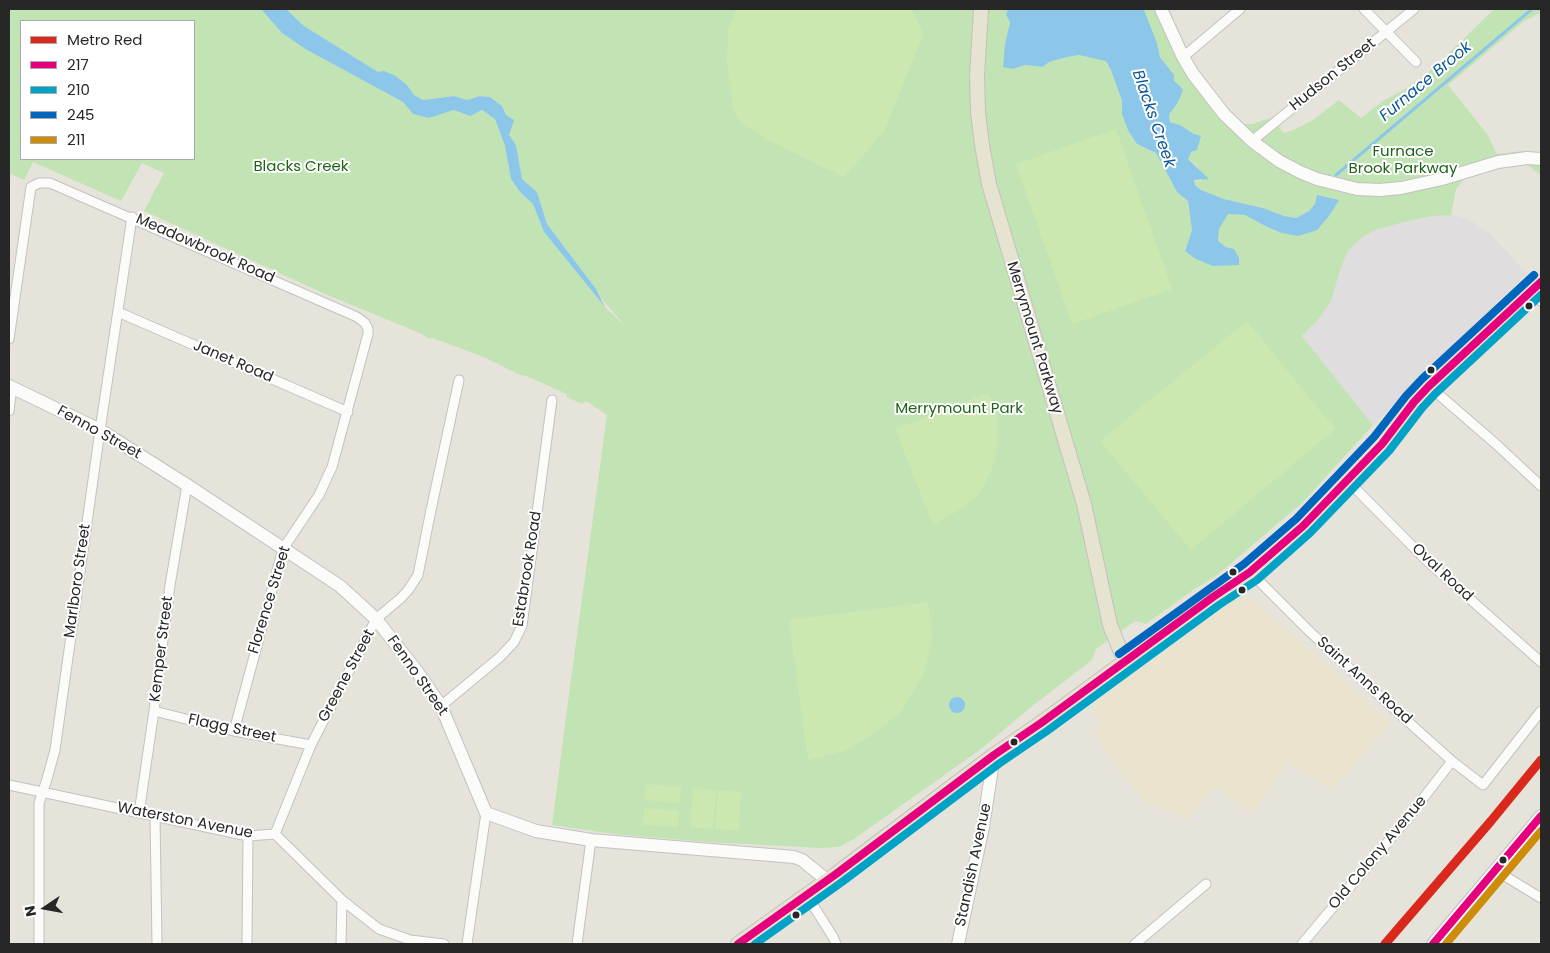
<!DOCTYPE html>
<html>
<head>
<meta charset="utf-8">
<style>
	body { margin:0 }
	#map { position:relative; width:1550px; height:953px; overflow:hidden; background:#e6e3db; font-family:Poppins,sans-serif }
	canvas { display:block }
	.frame { position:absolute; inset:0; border:10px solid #272727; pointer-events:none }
	.legend { position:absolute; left:20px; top:20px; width:175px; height:140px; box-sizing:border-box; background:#fff; border:1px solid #a9a9a9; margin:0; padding:6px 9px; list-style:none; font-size:15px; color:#272727 }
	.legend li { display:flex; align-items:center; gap:10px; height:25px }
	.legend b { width:25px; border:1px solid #a9a9a9 }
	.north { position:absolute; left:20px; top:883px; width:50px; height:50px; -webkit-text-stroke:4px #fff; paint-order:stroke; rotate:258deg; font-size:14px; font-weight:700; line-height:20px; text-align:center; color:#272727 }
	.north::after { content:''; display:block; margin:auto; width:18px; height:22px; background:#272727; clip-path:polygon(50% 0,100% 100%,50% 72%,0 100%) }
</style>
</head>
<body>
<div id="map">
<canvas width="1550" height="953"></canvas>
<div class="frame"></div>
<ul class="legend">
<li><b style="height:6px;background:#da291c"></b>Metro Red</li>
<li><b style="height:6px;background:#e5007d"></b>217</li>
<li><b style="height:6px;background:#02a2c6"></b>210</li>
<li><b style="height:6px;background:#0065bd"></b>245</li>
<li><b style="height:6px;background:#cd8d08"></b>211</li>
</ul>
<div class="north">N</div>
</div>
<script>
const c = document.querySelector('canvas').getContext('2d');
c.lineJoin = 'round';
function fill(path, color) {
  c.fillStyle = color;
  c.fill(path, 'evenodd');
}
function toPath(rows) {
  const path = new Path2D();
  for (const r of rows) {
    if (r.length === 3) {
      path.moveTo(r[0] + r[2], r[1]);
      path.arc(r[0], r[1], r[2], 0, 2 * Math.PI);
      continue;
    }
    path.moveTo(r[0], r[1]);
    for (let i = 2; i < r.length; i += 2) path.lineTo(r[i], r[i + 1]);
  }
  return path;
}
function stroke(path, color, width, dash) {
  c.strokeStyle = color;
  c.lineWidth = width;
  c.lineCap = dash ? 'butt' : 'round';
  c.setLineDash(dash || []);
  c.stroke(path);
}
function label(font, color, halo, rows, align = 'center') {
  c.font = font + ' Poppins,sans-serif';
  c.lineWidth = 4;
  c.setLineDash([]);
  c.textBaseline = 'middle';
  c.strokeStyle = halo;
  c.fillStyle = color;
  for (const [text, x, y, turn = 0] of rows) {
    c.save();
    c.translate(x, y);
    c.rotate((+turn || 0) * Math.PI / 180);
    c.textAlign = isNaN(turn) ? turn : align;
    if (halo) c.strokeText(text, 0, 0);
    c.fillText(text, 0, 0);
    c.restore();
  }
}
const industrial = toPath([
	[1451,215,1470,220,1489,233,1527,273,1373,425,1302,337,1318,320,1348,251,1360,239,1375,230,1404,222,1432,216]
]);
const education = toPath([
	[1245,598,1258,605,1391,722,1333,789,1288,764,1251,814,1214,786,1187,820,1145,802,1114,764,1093,730,1101,722,1092,711,1098,707,1094,704,1235,599]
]);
const green = toPath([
	[9,9,261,9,282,33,307,50,403,102,413,114,429,118,454,110,470,116,482,110,495,119,505,146,511,179,520,192,533,204,544,232,605,307,626,327,601,298,596,289,547,224,537,192,522,179,516,145,509,135,506,115,502,106,490,97,480,96,467,100,454,96,423,100,414,95,407,85,378,72,304,26,286,9,1008,9,1006,15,1010,22,1005,44,1013,69,1025,65,1043,67,1049,62,1067,57,1079,55,1106,60,1111,70,1122,101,1122,114,1137,144,1156,153,1177,192,1188,201,1192,230,1185,251,1239,258,1234,249,1226,247,1218,242,1219,229,1228,213,1245,215,1265,226,1298,236,1315,204,1309,211,1296,218,1284,216,1263,208,1224,199,1201,190,1195,184,1194,180,1202,181,1198,167,1188,159,1194,134,1180,125,1170,122,1169,115,1178,102,1179,85,1174,81,1174,75,1160,57,1157,43,1144,10,1141,9,1166,9,1172,26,1202,77,1234,117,1243,124,1252,124,1271,118,1284,133,1296,129,1313,120,1339,100,1361,118,1383,101,1405,89,1424,76,1442,60,1494,9,1541,9,1541,12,1523,22,1448,85,1487,134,1497,154,1522,151,1541,153,1541,175,1523,162,1507,164,1466,177,1456,189,1451,215,1432,216,1404,222,1375,230,1360,239,1348,251,1340,270,1331,301,1318,320,1302,336,1373,425,1303,502,1216,576,1193,590,1146,624,1135,621,1096,649,1092,660,1031,707,981,749,854,839,839,847,820,848,707,842,614,834,552,825,569,694,607,415,586,401,582,404,567,397,567,394,526,376,520,375,486,358,433,338,430,339,420,333,325,294,144,211,164,173,142,163,121,201,33,162,24,180,9,173],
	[21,21,194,21,194,159,21,159]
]);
const pitch = toPath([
	[736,9,912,9,923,34,885,130,844,177,766,139,740,122,733,108,727,62,728,31],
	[1116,129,1172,289,1072,324,1016,164],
	[1247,321,1335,429,1191,550,1100,441],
	[988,393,997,415,998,441,992,470,980,493,963,508,933,525,895,429],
	[928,602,932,636,925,672,902,710,874,734,845,751,808,760,789,620],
	[646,784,681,787,680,803,644,800],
	[693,788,716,790,713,829,690,827],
	[718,790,741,792,739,831,715,829],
	[644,808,679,811,678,827,642,825]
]);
const water = toPath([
	[261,9,286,9,304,26,378,72,384,71,394,75,407,85,414,95,423,100,454,96,467,100,480,96,490,97,502,106,506,115,514,120,509,135,516,145,522,179,537,192,547,224,596,289,605,307,544,232,533,204,520,192,511,179,505,146,495,119,482,110,470,116,454,110,429,118,413,114,403,102,307,50,282,33],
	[1008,9,1141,9,1144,10,1157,43,1160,57,1174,75,1174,81,1179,85,1183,90,1178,102,1169,115,1170,122,1180,125,1194,134,1201,136,1197,150,1191,152,1188,159,1209,179,1194,180,1195,185,1201,190,1224,199,1263,208,1284,216,1296,218,1309,211,1315,204,1317,195,1339,200,1329,216,1317,230,1298,236,1282,233,1265,226,1245,215,1228,214,1219,229,1218,241,1226,247,1234,249,1239,258,1239,265,1213,266,1196,259,1185,251,1192,230,1188,201,1177,192,1156,153,1137,144,1128,130,1122,114,1122,101,1111,70,1106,61,1079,55,1067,57,1049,62,1043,67,1025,65,1013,69,1003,67,1005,44,1010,22,1006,15],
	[957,705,8]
]);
const stream = toPath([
	[1336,175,1532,9]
]);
const street = toPath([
	[1364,9,1416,62],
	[1183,57,1240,9],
	[1252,141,1414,9],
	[1531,291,1541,301],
	[118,312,348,412],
	[9,339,31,187,39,183,50,183,357,317,365,323,368,329,368,334,332,467,319,495,283,549,234,731],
	[1429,386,1497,445,1541,486],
	[9,411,12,387],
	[1347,480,1427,561,1541,662],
	[1250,572,1309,631,1383,699,1452,761,1483,785,1541,711],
	[441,706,500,657,514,642,522,626,552,400],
	[154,711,234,731,311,745],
	[9,785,248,836,275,834,342,900,379,929,410,940,444,944],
	[139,813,154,711,170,585,187,485],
	[155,816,157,944],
	[275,834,311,745,376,619,401,598,409,589,418,575,431,510,459,380],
	[1495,870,1541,898],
	[806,894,833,937,836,944],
	[39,944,39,803,47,779,55,750,100,430,132,217],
	[247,944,248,836],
	[341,944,342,900],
	[467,944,486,813],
	[577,944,591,840],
	[1135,944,1206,884],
	[1302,944,1408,818,1452,761]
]);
const secondary = toPath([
	[1161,9,1183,57,1193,74,1224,114,1252,141,1279,161,1300,172,1317,179,1357,189,1380,190,1401,188,1442,179,1498,162,1527,158,1541,159],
	[9,386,100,430,187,485,340,586,376,619,416,670,441,706,486,813,536,831,591,840,794,857,802,860,827,880],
	[958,944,983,827,994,755],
	[1433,944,1541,816]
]);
const primary = toPath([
	[981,9,977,76,978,112,982,145,989,184,1084,504,1110,625,1125,662],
	[738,944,836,874,994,755,1041,723,1213,597,1250,572,1303,526,1382,444,1414,402,1429,386,1541,282]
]);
const bus1 = toPath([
	[738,944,836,874,994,755,1041,723,1213,597,1250,572,1303,526,1382,444,1414,402,1429,386,1541,282],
	[1433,944,1541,816]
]);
const bus2 = toPath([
	[755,944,842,882,1000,763,1047,731,1219,605,1257,580,1310,533,1389,451,1422,408,1436,393,1541,295]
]);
const bus3 = toPath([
	[1119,654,1244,564,1296,519,1374,437,1406,396,1422,379,1534,275]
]);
const bus4 = toPath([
	[1446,944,1541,831]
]);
const metro1 = toPath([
	[1385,944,1491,821,1541,760]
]);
const markers = [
	[1529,306,4.5,"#272727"],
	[1431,370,4.5,"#272727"],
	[1233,572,4.5,"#272727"],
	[1242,590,4.5,"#272727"],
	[1014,742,4.5,"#272727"],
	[1503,860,4.5,"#272727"],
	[796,915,4.5,"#272727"]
];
const streetNames = [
	["Hudson Street",1333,75,-39],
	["Meadowbrook Road",205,249,24],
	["Merrymount Parkway",1034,338,73],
	["Janet Road",233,362,23],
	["Fenno Street",99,433,29],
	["Estabrook Road",528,569,-81],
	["Oval Road",1442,573,43],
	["Marlboro Street",78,581,-82],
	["Florence Street",270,600,-73],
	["Kemper Street",162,649,-83],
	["Greene Street",347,676,-62],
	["Fenno Street",417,676,55],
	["Saint Anns Road",1364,681,42],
	["Flagg Street",232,729,12],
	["Waterston Avenue",185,821,11],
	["Old Colony Avenue",1378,853,-50],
	["Standish Avenue",974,865,-78]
];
const parkNames = [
	["Furnace",1403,152],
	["Brook Parkway",1403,169],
	["Blacks Creek",301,167],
	["Merrymount Park",959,409]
];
const waterNames = [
	["Furnace Brook",1426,82,-40],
	["Blacks Creek",1153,119,71]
];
fill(industrial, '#e0dddf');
fill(education, '#eae4cf');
fill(green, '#c2e3b3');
fill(pitch, '#cde7b0');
fill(water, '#8cc7ea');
stroke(stream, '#8cc7ea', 3);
stroke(street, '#c3c2c1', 11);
stroke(secondary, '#c3c2c1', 14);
stroke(primary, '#c3c1bf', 16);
stroke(street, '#fbfbfa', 9);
stroke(secondary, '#fbfbfa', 12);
stroke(primary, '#e6e3d1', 14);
stroke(bus1, '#e5007d', 8);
stroke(bus2, '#02a2c6', 8);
stroke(bus3, '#0065bd', 8);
stroke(bus4, '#cd8d08', 8);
stroke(metro1, '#da291c', 9);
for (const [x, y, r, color] of markers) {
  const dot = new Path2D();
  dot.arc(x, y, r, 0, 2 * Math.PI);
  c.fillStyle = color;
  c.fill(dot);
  stroke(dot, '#fff', 2);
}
label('15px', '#272727', '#fff', streetNames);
label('15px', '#1e6317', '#fff', parkNames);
label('italic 16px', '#0b5697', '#fff', waterNames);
</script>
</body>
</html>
